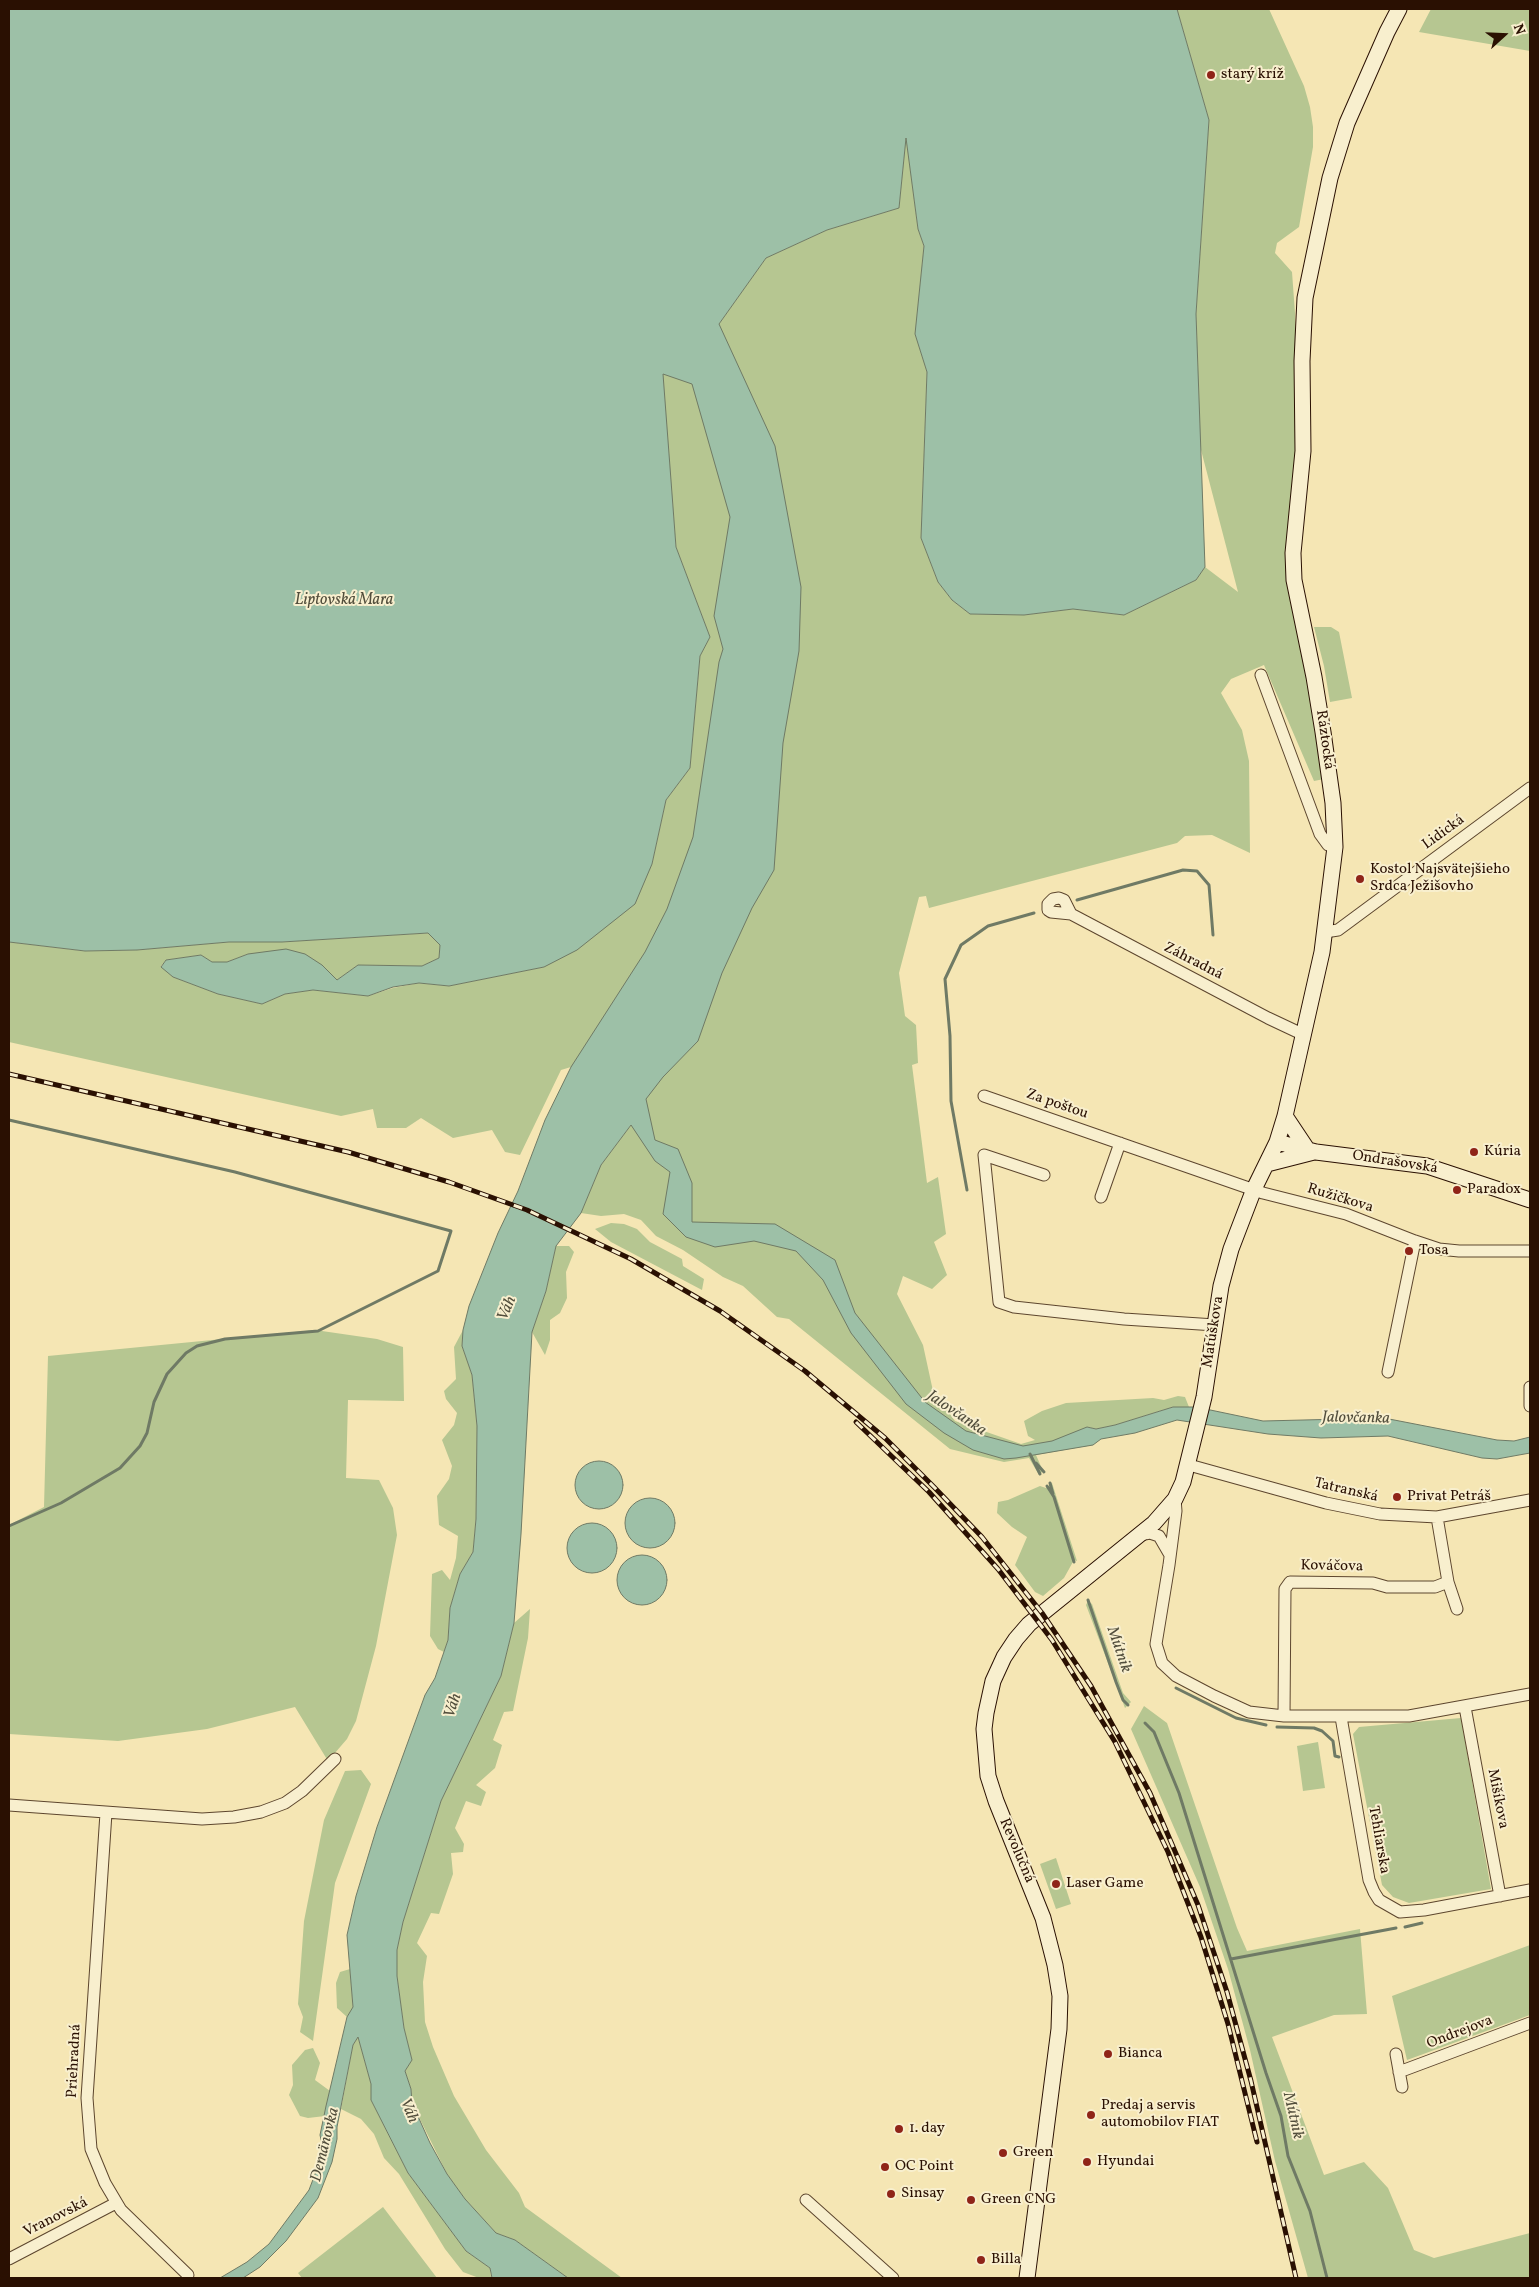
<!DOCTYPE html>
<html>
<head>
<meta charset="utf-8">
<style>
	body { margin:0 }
	#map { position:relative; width:1539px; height:2287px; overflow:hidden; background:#f5e6b4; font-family:Vollkorn,serif }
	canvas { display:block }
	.frame { position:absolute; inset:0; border:10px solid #2a1002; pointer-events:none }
	.north { position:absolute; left:1479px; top:10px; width:50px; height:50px; -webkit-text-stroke:4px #f8efce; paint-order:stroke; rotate:70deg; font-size:14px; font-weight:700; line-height:20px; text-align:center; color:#2a1002 }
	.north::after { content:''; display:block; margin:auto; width:18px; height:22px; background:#2a1002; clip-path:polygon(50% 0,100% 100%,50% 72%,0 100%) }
</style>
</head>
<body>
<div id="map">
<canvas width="1539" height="2287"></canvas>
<div class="frame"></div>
<div class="north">N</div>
</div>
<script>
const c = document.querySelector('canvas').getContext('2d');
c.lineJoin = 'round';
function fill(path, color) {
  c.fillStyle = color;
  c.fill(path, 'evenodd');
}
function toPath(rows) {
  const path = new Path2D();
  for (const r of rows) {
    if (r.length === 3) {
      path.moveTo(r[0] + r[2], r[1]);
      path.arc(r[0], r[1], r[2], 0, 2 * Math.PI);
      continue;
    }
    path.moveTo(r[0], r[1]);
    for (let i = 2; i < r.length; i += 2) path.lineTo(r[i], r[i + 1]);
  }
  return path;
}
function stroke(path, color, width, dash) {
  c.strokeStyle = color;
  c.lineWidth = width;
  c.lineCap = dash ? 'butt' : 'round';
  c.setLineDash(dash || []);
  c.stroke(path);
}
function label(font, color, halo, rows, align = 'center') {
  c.font = font + ' Vollkorn,serif';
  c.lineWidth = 4;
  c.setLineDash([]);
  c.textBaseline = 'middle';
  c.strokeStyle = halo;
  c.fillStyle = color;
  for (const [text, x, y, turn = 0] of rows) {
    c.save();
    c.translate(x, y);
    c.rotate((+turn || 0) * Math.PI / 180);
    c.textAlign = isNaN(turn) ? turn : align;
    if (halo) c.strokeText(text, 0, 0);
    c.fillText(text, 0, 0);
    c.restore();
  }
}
const green = toPath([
	[1177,9,1269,9,1304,86,1310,107,1313,127,1313,147,1299,227,1277,243,1275,253,1292,272,1295,313,1296,464,1287,548,1287,586,1306,675,1324,779,1314,781,1264,665,1231,679,1221,693,1242,730,1249,761,1250,853,1212,835,1185,836,1177,843,929,908,926,896,919,897,899,973,905,1016,916,1025,918,1063,912,1065,927,1183,938,1177,946,1234,934,1242,947,1275,932,1289,903,1276,897,1294,923,1345,933,1391,955,1421,1021,1444,1035,1440,1028,1436,1024,1421,1042,1411,1066,1403,1153,1398,1164,1400,1178,1396,1185,1397,1189,1407,1173,1407,1115,1425,1096,1429,1087,1427,1093,1445,1036,1455,1043,1471,1039,1475,1029,1458,1004,1462,950,1449,789,1319,777,1317,743,1286,723,1277,683,1250,656,1236,641,1220,624,1214,601,1216,581,1213,601,1165,631,1125,600,1101,571,1067,561,1070,520,1155,505,1152,492,1130,453,1138,421,1118,406,1128,377,1128,373,1109,341,1116,9,1042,9,942,84,951,137,950,229,942,282,942,429,933,440,945,439,958,422,966,358,965,337,980,322,965,248,954,227,962,212,962,201,955,166,960,161,966,173,977,218,994,262,1004,285,994,313,990,368,996,393,988,419,983,449,986,544,967,652,864,666,800,690,768,700,656,710,637,676,547,662,374,719,324,766,258,827,230,899,208,906,135,918,229,924,246,916,334,927,372,921,538,938,582,952,600,970,614,1024,615,1073,609,1124,615,1196,580,1205,567,1238,592,1200,446,1196,314,1209,120],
	[1431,9,1530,9,1530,51,1419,32],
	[1314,627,1331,627,1339,632,1352,698,1330,702,1324,666],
	[611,1223,624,1224,637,1229,650,1242,682,1259,683,1266,704,1279,702,1290,611,1242,595,1229],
	[556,1246,569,1246,574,1252,566,1272,567,1298,560,1313,550,1320,550,1340,545,1355,532,1332,546,1291],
	[315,1330,377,1339,403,1347,404,1401,348,1400,346,1478,379,1480,393,1508,397,1535,376,1646,356,1721,347,1739,328,1761,295,1707,207,1729,118,1741,9,1734,9,1525,44,1507,48,1356],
	[463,1330,462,1346,472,1375,477,1426,476,1519,473,1552,460,1574,450,1608,448,1640,444,1652,438,1649,430,1636,432,1574,442,1570,450,1580,456,1558,458,1536,439,1525,437,1496,449,1479,452,1466,442,1440,454,1425,457,1413,446,1399,444,1391,456,1379,454,1347],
	[1052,1483,1077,1561,1074,1560,1064,1578,1043,1596,1035,1592,1015,1565,1027,1537,1012,1527,997,1513,998,1502,1008,1500,1040,1486,1046,1488],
	[1088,1601,1092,1604,1123,1693,1131,1702,1125,1708,1086,1605],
	[530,1609,528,1638,513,1711,504,1712,493,1740,502,1745,495,1768,476,1785,486,1792,481,1806,466,1801,455,1828,464,1844,463,1852,451,1853,453,1874,439,1914,431,1913,417,1943,427,1956,423,1982,425,2022,433,2047,454,2096,486,2150,519,2193,525,2207,622,2278,568,2278,515,2240,496,2233,465,2199,447,2174,412,2103,411,2089,405,2071,412,2060,404,2028,397,1976,397,1950,403,1922,441,1801,501,1676,514,1623],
	[1144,1706,1167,1723,1237,1928,1247,1951,1360,1929,1367,2014,1334,2015,1272,2037,1324,2175,1364,2162,1388,2188,1414,2250,1434,2258,1530,2233,1530,2278,1308,2278,1275,2161,1250,2050,1228,1969,1200,1887,1131,1729],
	[1461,1718,1491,1889,1409,1903,1393,1897,1382,1885,1353,1734,1359,1727],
	[1318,1742,1325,1788,1303,1791,1297,1746],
	[361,1770,371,1784,335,1883,313,2041,300,2032,303,2017,298,2004,304,1921,324,1820,345,1771],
	[1056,1858,1071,1904,1056,1909,1040,1864],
	[1530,1945,1530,2015,1407,2060,1392,1996],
	[350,1969,353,2008,347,2017,337,2008,336,1983,340,1972],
	[358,2037,371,2084,371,2100,408,2173,466,2251,490,2268,491,2277,489,2278,479,2278,463,2272,445,2249,399,2174,384,2158,374,2134,361,2119,341,2109,353,2045],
	[313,2048,320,2063,315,2080,330,2091,325,2116,308,2118,300,2116,289,2095,293,2085,292,2065,305,2050],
	[383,2207,437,2278,302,2278,298,2273]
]);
const water = toPath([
	[9,9,1177,9,1209,120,1196,314,1205,567,1196,580,1124,615,1073,609,1024,615,970,614,952,600,938,582,921,538,927,372,915,334,924,246,918,229,906,138,899,208,827,230,766,258,719,324,775,446,801,587,799,651,783,743,774,870,752,908,722,973,698,1041,663,1077,646,1099,655,1140,678,1149,692,1183,692,1222,775,1224,835,1260,855,1313,925,1402,966,1431,1023,1446,1052,1441,1087,1427,1096,1429,1115,1425,1173,1407,1196,1407,1263,1421,1384,1418,1497,1440,1514,1441,1530,1437,1530,1453,1497,1459,1482,1458,1388,1436,1321,1438,1268,1434,1177,1420,1135,1433,1101,1439,1093,1445,1016,1458,1004,1459,973,1450,944,1433,906,1404,851,1333,823,1280,796,1251,754,1241,715,1247,686,1237,663,1214,670,1172,655,1161,631,1125,601,1165,581,1213,556,1246,546,1291,532,1332,521,1534,514,1623,501,1676,441,1801,403,1922,397,1950,397,1976,404,2028,412,2060,405,2071,411,2089,412,2103,430,2143,447,2174,465,2199,496,2233,515,2240,568,2278,492,2278,490,2268,466,2251,408,2173,371,2100,371,2084,358,2037,353,2045,337,2127,337,2139,332,2162,318,2198,286,2241,260,2267,243,2278,220,2278,247,2262,269,2244,309,2190,320,2161,323,2149,320,2135,326,2106,347,2017,353,2007,347,1935,356,1896,377,1827,425,1695,435,1678,448,1640,450,1608,460,1574,473,1552,476,1519,477,1426,472,1375,462,1346,463,1330,469,1306,498,1233,518,1191,545,1120,571,1067,645,952,667,909,693,837,719,662,723,649,714,616,730,517,692,384,663,374,676,547,710,637,700,656,690,768,666,800,652,864,635,904,577,950,544,967,449,986,419,983,393,987,368,996,313,990,285,994,262,1004,218,994,173,977,161,967,166,960,201,955,212,962,227,962,248,954,286,949,305,954,322,965,337,980,358,965,422,966,439,958,440,945,428,933,282,942,229,942,137,950,85,951,9,942,9,9],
	[599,1485,24],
	[650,1523,25],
	[592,1548,25],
	[642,1580,25]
]);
const stream = toPath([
	[1077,900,1183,870,1197,871,1209,885,1213,935],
	[9,1120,235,1172,451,1231,438,1271,318,1331,225,1339,197,1346,186,1353,167,1374,154,1402,147,1433,140,1446,120,1468,61,1503,9,1526],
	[967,1190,951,1101,950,1036,945,979,961,945,988,926,1034,913],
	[1030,1454,1040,1474],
	[1036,1463,1044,1472],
	[1050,1483,1053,1494],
	[1047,1486,1054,1497,1074,1562],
	[1088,1600,1116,1682,1123,1700,1128,1705],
	[1176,1688,1236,1718,1266,1725],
	[1145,1723,1154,1732,1179,1793,1266,2073,1281,2116,1288,2156,1310,2211,1327,2278],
	[1277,1727,1314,1728,1322,1731,1333,1741,1335,1756,1339,1757],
	[1405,1927,1422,1923],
	[1231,1959,1396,1928]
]);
const street = toPath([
	[1261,675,1320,834,1328,845,1335,847],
	[1071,914,1064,900,1059,898,1053,899,1048,904,1048,910,1051,912,1071,914,1268,1018,1302,1034],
	[1325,932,1338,930,1530,788],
	[984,1096,1263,1193,1346,1214,1415,1241],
	[1044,1175,984,1155,999,1302,1014,1307,1124,1319,1215,1325],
	[1101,1197,1120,1143],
	[1388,1372,1415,1241,1439,1249,1459,1251,1530,1251],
	[1530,1387,1530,1406],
	[1189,1465,1326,1503,1380,1514,1437,1517,1530,1500],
	[1175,1499,1176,1511,1169,1565,1156,1644,1162,1663,1176,1676,1214,1696,1249,1712,1284,1716,1409,1716,1530,1694],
	[1437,1517,1448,1582,1457,1609],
	[1139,1535,1150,1533,1159,1536,1170,1555],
	[1465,1707,1500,1896],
	[1284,1716,1285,1589,1290,1582,1373,1583,1387,1587,1435,1587,1448,1582],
	[1341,1717,1369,1880,1374,1892,1379,1900,1400,1912,1424,1910,1530,1890],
	[9,1805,202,1819,234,1817,261,1812,285,1803,302,1791,335,1759],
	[106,1813,87,2098,91,2149,105,2183,121,2210,188,2275],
	[1396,2054,1402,2087],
	[1399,2072,1530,2023],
	[806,2200,893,2278],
	[9,2259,116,2203]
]);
const secondary = toPath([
	[1285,1116,1307,1149],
	[1277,1142,1316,1152,1427,1166,1530,1200],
	[1267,1164,1314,1152],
	[1027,2278,1059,2029,1060,1996,1055,1965,1043,1918,996,1801,988,1776,984,1729,986,1713,993,1681,1004,1657,1016,1639,1029,1624,1154,1523,1175,1499,1183,1482,1204,1397,1221,1286,1231,1249,1254,1189,1277,1142,1285,1116,1322,952,1335,847,1333,803,1323,732,1314,677,1294,580,1293,553,1303,451,1302,361,1305,298,1330,178,1347,123,1387,32,1399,9]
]);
const rail = toPath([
	[9,1074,348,1152,449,1182,527,1210,631,1259,720,1311,805,1371,885,1438,934,1487,982,1537,1042,1613,1091,1686,1150,1793,1198,1905,1227,1992,1251,2081,1296,2278],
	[856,1422,929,1492,998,1569,1052,1640,1115,1742,1168,1852,1201,1937,1228,2024,1257,2142]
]);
const markers = [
	[1211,75,5,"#8f2418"],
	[1360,879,5,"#8f2418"],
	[1474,1152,5,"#8f2418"],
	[1457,1190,5,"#8f2418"],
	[1409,1251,5,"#8f2418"],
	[1397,1497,5,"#8f2418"],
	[1056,1884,5,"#8f2418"],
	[1108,2054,5,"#8f2418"],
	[1091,2115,5,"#8f2418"],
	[899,2129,5,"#8f2418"],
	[1003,2153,5,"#8f2418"],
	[1087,2162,5,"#8f2418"],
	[885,2167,5,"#8f2418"],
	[891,2194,5,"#8f2418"],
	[971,2200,5,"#8f2418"],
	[981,2260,5,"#8f2418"]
];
const poiNames = [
	["starý kríž",1221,75],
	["Kostol Najsvätejšieho",1370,870],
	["Srdca Ježišovho",1370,887],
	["Kúria",1484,1152],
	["Paradox",1467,1190],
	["Tosa",1419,1251],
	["Privat Petráš",1407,1497],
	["Laser Game",1066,1884],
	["Bianca",1118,2054],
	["Predaj a servis",1101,2106],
	["automobilov FIAT",1101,2123],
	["1. day",909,2129],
	["Green",1013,2153],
	["Hyundai",1097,2162],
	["OC Point",895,2167],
	["Sinsay",901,2194],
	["Green CNG",981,2200],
	["Billa",991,2260]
];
const streetNames = [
	["Ráztocká",1324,740,82],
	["Lidická",1444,833,-36],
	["Záhradná",1193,962,27],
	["Za poštou",1057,1105,19],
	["Ondrašovská",1395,1163,9],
	["Ružičkova",1340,1199,17],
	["Matúškova",1214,1332,-81],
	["Tatranská",1346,1491,13],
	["Kováčova",1332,1567,1],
	["Mišíkova",1497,1799,79],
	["Tehliarska",1378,1840,80],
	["Revolučná",1016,1851,67],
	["Ondrejova",1460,2033,-21],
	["Priehradná",75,2061,-87],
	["Vranovská",56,2218,-27]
];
const waterNames = [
	["Liptovská Mara",344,601],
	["Váh",508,1309,-67],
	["Jalovčanka",956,1414,34],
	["Jalovčanka",1356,1419,1],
	["Mútnik",1118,1650,71],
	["Váh",454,1706,-72],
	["Váh",408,2111,68],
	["Mútnik",1292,2116,77],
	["Demänovka",326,2145,-76]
];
fill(green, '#b6c691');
fill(water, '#9dc0a7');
stroke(water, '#6f7a65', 1);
stroke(stream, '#6f7a65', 3);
stroke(street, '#5d462e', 13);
stroke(secondary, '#2a1002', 17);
stroke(street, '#f8efce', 11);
stroke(secondary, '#f8efce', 15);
stroke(rail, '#2a1002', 5);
stroke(rail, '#f8efce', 3, [9]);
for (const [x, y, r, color] of markers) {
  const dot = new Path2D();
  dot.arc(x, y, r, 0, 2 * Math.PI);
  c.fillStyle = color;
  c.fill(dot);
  stroke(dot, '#f8efce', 2);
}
label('15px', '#2a1002', '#f8efce', poiNames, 'left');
label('15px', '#2a1002', '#f8efce', streetNames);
label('italic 16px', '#524e3c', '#f8efce', waterNames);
</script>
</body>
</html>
